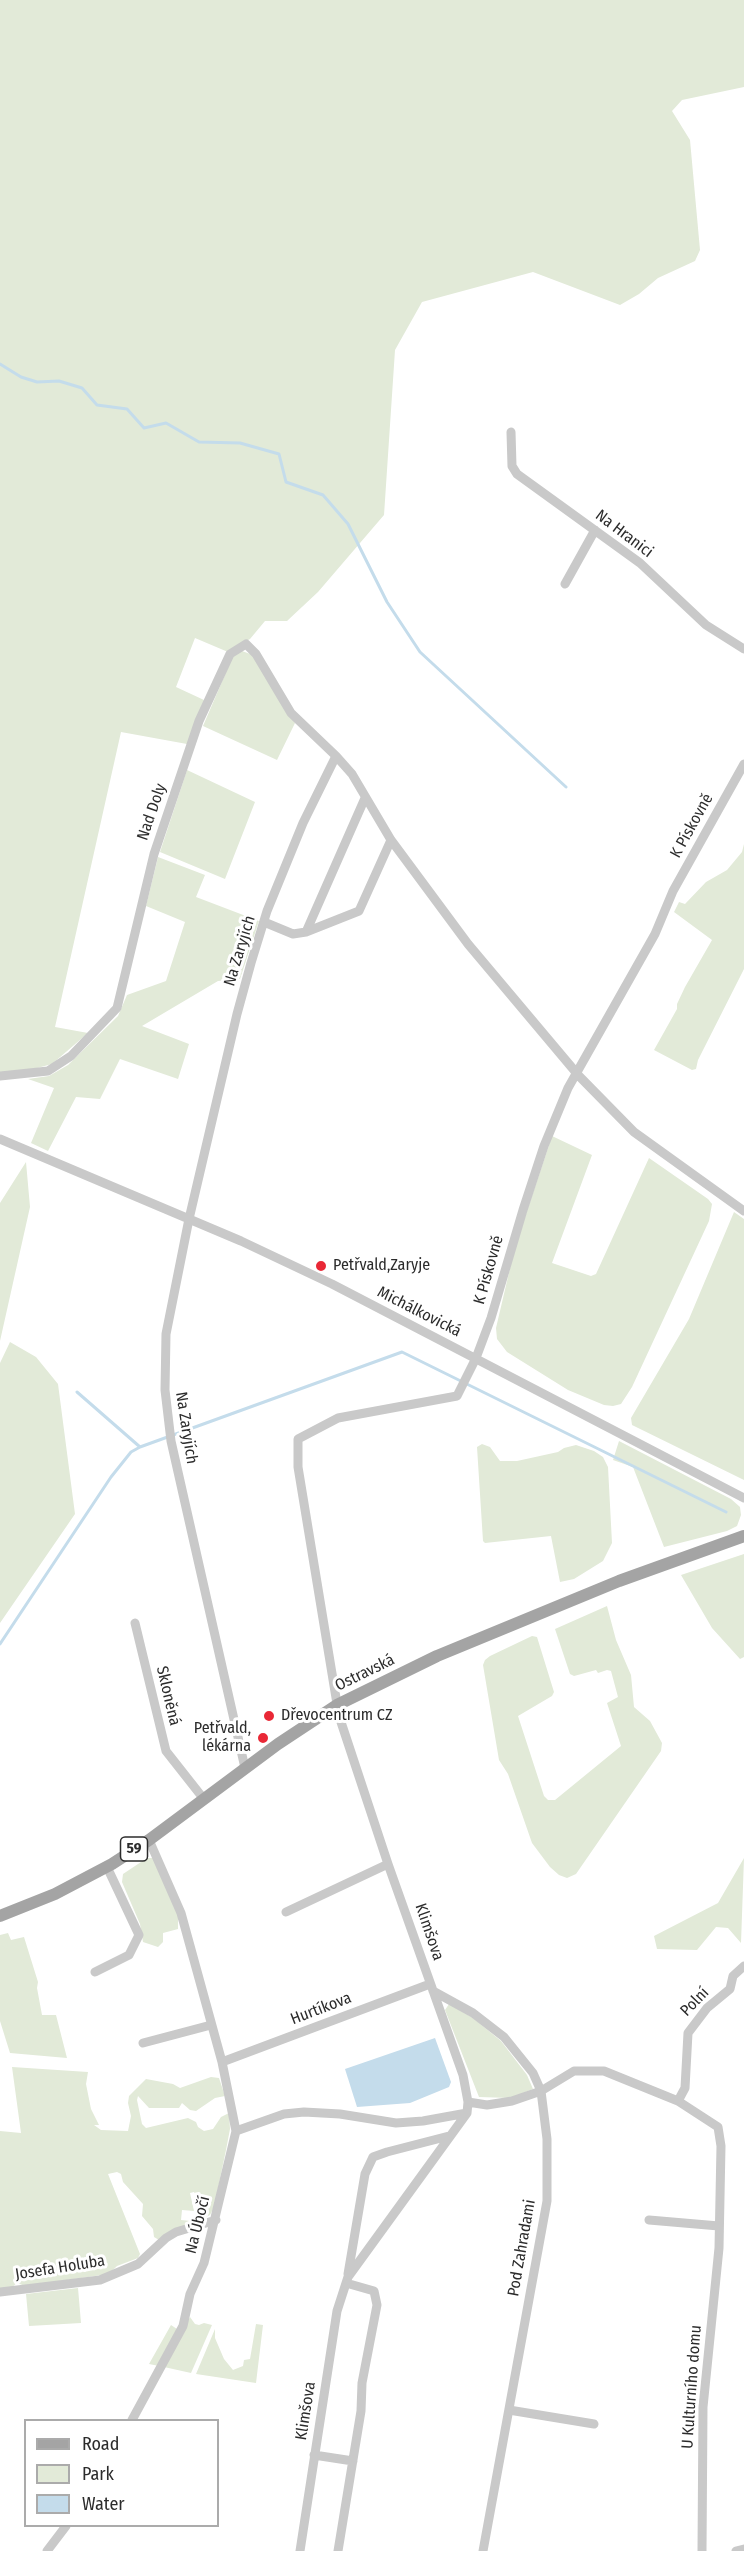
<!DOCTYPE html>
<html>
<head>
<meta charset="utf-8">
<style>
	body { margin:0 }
	#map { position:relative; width:744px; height:2551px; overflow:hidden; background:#fff; font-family:"Fira Sans Condensed",sans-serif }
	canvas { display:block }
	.legend { position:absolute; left:24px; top:2419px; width:195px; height:108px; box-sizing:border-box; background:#fff; border:2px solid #ababab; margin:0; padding:8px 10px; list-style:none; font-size:18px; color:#2c2c2c }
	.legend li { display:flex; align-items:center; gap:12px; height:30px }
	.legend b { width:30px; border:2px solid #ababab }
</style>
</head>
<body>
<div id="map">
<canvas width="744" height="2551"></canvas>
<ul class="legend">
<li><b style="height:8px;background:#a4a4a4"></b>Road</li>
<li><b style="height:16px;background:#e2ead8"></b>Park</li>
<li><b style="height:16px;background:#c4dceb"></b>Water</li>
</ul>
</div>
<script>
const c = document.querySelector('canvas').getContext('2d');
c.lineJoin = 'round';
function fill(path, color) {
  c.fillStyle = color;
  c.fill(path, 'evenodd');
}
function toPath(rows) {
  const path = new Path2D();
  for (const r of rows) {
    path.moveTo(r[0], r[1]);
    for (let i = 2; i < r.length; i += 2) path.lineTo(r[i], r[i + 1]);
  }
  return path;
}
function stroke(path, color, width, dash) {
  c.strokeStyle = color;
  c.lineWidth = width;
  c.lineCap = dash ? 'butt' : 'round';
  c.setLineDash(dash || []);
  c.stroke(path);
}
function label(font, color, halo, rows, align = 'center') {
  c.font = font + ' "Fira Sans Condensed",sans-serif';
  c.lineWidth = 6;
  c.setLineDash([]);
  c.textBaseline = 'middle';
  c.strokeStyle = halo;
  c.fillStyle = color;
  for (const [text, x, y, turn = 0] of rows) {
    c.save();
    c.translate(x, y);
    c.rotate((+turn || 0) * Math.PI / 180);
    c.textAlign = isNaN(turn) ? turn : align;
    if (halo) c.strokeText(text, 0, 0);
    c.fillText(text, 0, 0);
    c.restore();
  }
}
const green = toPath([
	[0,0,744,0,744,87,682,100,672,111,690,140,700,250,695,261,658,278,639,294,620,305,533,272,422,302,395,350,384,515,318,592,287,621,265,621,250,639,228,652,195,638,176,687,204,700,187,744,121,732,55,1027,88,1033,52,1064,26,1071,0,1072],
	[242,651,253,655,295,723,277,760,203,726,233,656],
	[187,770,255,802,225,879,160,852],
	[744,844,744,969,698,1060,696,1069,692,1070,654,1050,677,1009,677,1004,685,987,712,940,674,912,679,902,685,904,706,882,727,870,742,852],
	[158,857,205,875,196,897,259,921,240,979,218,981,142,1026,189,1044,178,1079,120,1059,100,1099,76,1097,48,1151,31,1143,54,1088,28,1079,49,1076,68,1065,118,1016,127,995,166,981,185,922,146,906],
	[552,1136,592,1155,552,1263,591,1276,596,1274,649,1158,708,1199,712,1204,709,1221,632,1387,621,1404,613,1406,604,1405,568,1390,507,1352,497,1339,496,1328,515,1247],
	[26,1162,30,1207,0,1341,0,1203],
	[734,1212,744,1219,744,1480,632,1425,631,1418,689,1319],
	[10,1342,36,1357,58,1384,75,1514,0,1623,0,1363],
	[619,1441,731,1499,740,1507,741,1515,737,1526,727,1531,664,1547,633,1467,613,1460],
	[482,1444,490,1447,500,1461,517,1461,558,1452,564,1448,576,1445,594,1451,603,1457,608,1467,612,1543,603,1561,574,1579,560,1582,551,1536,485,1543,483,1541,477,1447],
	[744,1554,744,1657,740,1659,712,1628,681,1575],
	[607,1606,616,1640,631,1675,634,1707,650,1721,662,1743,661,1751,576,1874,567,1878,559,1875,550,1867,532,1843,508,1774,499,1760,483,1665,485,1660,490,1656,532,1636,537,1637,554,1692,552,1696,518,1716,544,1796,548,1800,555,1800,621,1746,607,1703,618,1697,611,1671,607,1670,598,1673,596,1670,574,1676,570,1674,555,1629],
	[147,1858,155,1858,178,1913,178,1929,163,1933,163,1942,158,1947,143,1942,140,1924,122,1882,123,1874],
	[744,1858,741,1943,728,1928,716,1927,697,1950,657,1949,654,1936,718,1903],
	[8,1933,11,1940,24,1937,38,1982,37,1988,42,2015,56,2015,67,2058,10,2053,0,2021,0,1935],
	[449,2004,473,2018,501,2041,527,2075,533,2089,510,2098,479,2097,445,2010],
	[12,2067,88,2072,86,2084,91,2109,99,2125,94,2125,101,2130,128,2131,131,2116,128,2103,129,2096,146,2079,173,2084,180,2088,211,2077,219,2078,225,2096,215,2098,196,2111,190,2110,182,2103,179,2108,149,2108,138,2096,137,2100,142,2124,146,2128,188,2118,196,2122,198,2127,204,2131,213,2129,221,2117,229,2113,230,2129,226,2150,214,2207,210,2215,159,2240,154,2237,153,2229,142,2216,143,2204,123,2182,121,2174,117,2172,108,2174,140,2254,138,2258,117,2266,109,2274,25,2286,17,2283,11,2288,0,2289,0,2131,21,2133],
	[194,2192,203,2205,201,2216,191,2221,181,2220,182,2210,194,2211,190,2193],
	[78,2288,81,2323,29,2326,26,2294],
	[190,2317,195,2324,199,2325,204,2323,212,2325,191,2373,164,2367],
	[256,2324,263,2325,256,2383,196,2374,215,2329,215,2338,224,2359,233,2370,243,2366,244,2360,250,2359],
	[171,2325,177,2329,159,2366,149,2364]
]);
const water = toPath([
	[435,2038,451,2082,449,2087,410,2103,357,2107,345,2069]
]);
const stream = toPath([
	[0,364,21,377,37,382,59,381,82,388,97,405,127,409,144,428,166,423,199,442,240,443,279,454,286,482,323,495,348,524,387,602,420,652,566,787],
	[77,1392,140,1447],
	[0,1644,111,1477,131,1452,140,1447,402,1352,726,1512]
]);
const minor = toPath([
	[511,432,512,466,517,474,640,563,706,625,744,649],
	[565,584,595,530],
	[264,922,293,934,306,932,359,911,391,840],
	[306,932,365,798],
	[0,1076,48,1071,71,1056,117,1008,154,854,199,721,230,654,246,644,256,654,291,713,336,756],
	[0,1139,241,1241,332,1284,744,1498],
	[135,1623,166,1751,203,1798],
	[245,1768,171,1441,165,1390,166,1334,189,1219,237,1014,251,963,267,911,303,823,336,756,352,774,391,840,468,944,579,1076,634,1132,744,1211],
	[286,1912,388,1864],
	[95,1972,129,1955,139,1935,107,1867],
	[433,1991,473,2013,504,2037,533,2073,541,2091,547,2139,547,2201,483,2551],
	[143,2043,211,2025],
	[222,2062,430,1984],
	[678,2101,685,2088,688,2033,707,2008,730,1989,733,1976,744,1966],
	[468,2102,487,2105,512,2101,541,2091,574,2071,604,2071,678,2101,718,2127,721,2146,719,2248,703,2407,702,2551],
	[236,2131,284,2114,304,2112,340,2114,396,2123,423,2121,467,2113],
	[649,2220,719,2226],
	[348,2274,365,2174,373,2157,387,2152,449,2136],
	[0,2292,100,2280,138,2264,166,2238,176,2232,216,2220],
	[509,2410,594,2424],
	[132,2420,183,2326,190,2294,204,2263,236,2131,222,2062,181,1913,149,1840],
	[314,2455,353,2461],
	[47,2551,66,2526],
	[300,2551,337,2311,348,2277,467,2113,468,2102,463,2075,388,1864,339,1716,298,1467,298,1439,338,1418,457,1396,476,1358,491,1318,523,1210,544,1146,568,1088,655,934,673,891,744,764],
	[338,2551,361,2411,362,2383,377,2305,374,2291,346,2283],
	[736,2551,744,2549]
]);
const major = toPath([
	[0,1916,55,1894,112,1864,149,1840,278,1744,337,1705,437,1656,619,1581,744,1536]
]);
const markers = [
	[321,1266,6,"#e92836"],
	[269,1716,6,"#e92836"],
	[263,1738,6,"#e92836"]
];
const shields = [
	[134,1849,27]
];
const shieldNames = [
	["59",134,1849]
];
const streetNames = [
	["Na Hranici",624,534,37],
	["Nad Doly",152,812,-71],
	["K Pískovně",692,826,-61],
	["Na Zaryjích",240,951,-73],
	["K Pískovně",489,1270,-74],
	["Michálkovická",419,1312,27],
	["Na Zaryjích",186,1428,81],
	["Ostravská",365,1673,-26],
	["Skloněná",168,1696,77],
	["Klimšova",429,1932,71],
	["Polní",695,2002,-46],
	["Hurtíkova",321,2009,-21],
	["Na Úbočí",198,2225,-76],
	["Pod Zahradami",522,2248,-80],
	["Josefa Holuba",60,2268,-9],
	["U Kulturního domu",692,2387,-86],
	["Klimšova",306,2411,-81]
];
const poiNames = [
	["Petřvald,Zaryje",333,1266],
	["Dřevocentrum CZ",281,1716],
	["Petřvald,",251,1729,"right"],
	["lékárna",251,1747,"right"]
];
fill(green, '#e2ead8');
fill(water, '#c4dceb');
stroke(stream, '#c4dceb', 3);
stroke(minor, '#c9c9c9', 9);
stroke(major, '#a4a4a4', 12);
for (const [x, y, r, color] of markers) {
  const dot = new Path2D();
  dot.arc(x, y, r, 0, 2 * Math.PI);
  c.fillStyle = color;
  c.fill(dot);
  stroke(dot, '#fff', 2);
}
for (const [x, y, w] of shields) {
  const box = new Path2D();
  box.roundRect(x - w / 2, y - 12, w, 24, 4.5);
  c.fillStyle = '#fff';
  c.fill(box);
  stroke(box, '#2c2c2c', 1.5);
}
label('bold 15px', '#2c2c2c', null, shieldNames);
label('16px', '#2c2c2c', '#fff', streetNames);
label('16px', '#2c2c2c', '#fff', poiNames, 'left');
</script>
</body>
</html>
